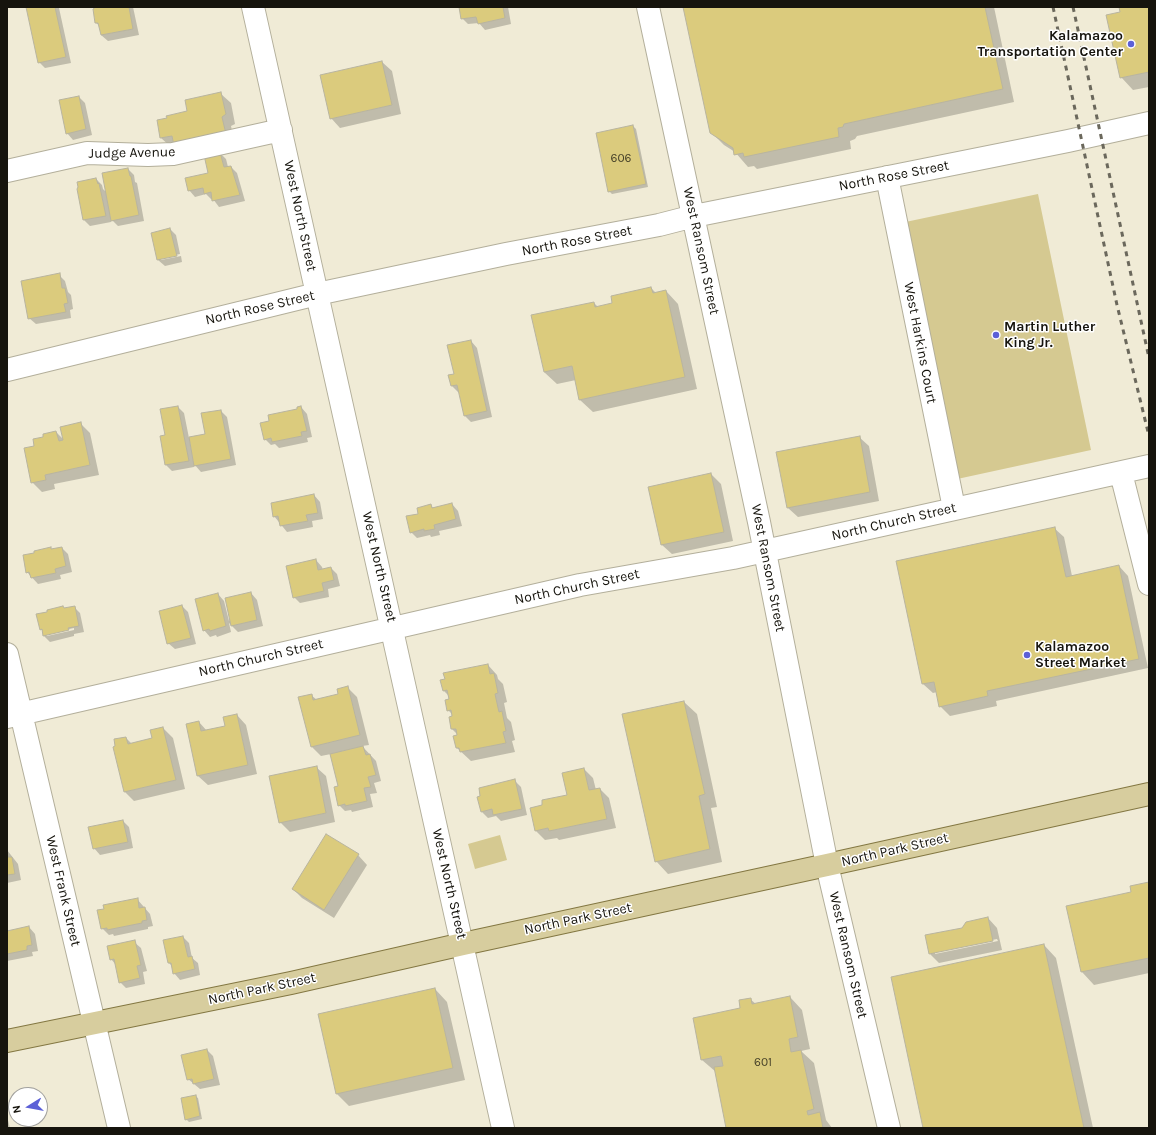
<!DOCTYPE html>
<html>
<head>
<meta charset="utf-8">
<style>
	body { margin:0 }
	#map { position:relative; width:1156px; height:1135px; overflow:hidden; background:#f0ebd6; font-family:Karla,sans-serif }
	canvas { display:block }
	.frame { position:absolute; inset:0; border:8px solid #16140d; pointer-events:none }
	.north { position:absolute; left:8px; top:1087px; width:40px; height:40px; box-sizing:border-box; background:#fff; border:1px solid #a2a19e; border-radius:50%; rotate:259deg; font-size:11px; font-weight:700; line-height:16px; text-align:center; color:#16140d }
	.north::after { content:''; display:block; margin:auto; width:14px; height:18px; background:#5c60d7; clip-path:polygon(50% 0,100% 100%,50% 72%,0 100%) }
</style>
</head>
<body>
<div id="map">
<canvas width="1156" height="1135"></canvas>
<div class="frame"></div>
<div class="north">N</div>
</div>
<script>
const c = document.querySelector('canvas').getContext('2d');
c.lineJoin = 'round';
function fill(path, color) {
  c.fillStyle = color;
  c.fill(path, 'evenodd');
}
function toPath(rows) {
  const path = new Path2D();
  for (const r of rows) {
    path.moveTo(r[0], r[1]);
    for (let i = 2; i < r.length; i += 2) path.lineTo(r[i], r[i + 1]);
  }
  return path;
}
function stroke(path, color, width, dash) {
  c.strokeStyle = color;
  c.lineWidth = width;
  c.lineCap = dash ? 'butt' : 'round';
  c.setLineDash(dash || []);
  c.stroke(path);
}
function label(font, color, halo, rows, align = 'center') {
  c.font = font + ' Karla,sans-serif';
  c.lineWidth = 3;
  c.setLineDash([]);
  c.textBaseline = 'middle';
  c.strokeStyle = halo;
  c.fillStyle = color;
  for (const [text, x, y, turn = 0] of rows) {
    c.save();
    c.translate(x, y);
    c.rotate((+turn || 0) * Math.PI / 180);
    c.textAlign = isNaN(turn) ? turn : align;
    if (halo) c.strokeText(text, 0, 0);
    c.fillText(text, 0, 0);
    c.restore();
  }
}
const green = toPath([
	[1038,194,1091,450,948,481,896,224],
	[500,835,507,860,475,869,468,844]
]);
const shadow = toPath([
	[31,7,58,7,59,8,71,63,45,68,39,62],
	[97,7,133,7,139,35,108,41,101,35,100,26,96,23],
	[460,7,508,7,511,24,485,30,479,23,468,24,462,18],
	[684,7,994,7,1014,102,857,136,855,139,850,141,851,149,757,169,754,166,748,167,735,152,724,145,711,132],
	[1120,7,1149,7,1149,87,1133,90,1121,77,1121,13],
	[382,62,392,71,401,114,340,128,331,118],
	[221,94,231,103,235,124,231,126,235,144,171,147,161,138,188,112],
	[79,97,85,103,92,135,73,140,67,133],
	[633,126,636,129,648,187,612,194,609,191],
	[220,153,226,159,228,167,231,167,237,173,245,201,219,207,213,199,211,199,206,194,195,197,189,190,210,173],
	[128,169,134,175,135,182,137,183,144,221,118,226,111,219,111,222,90,226,84,220,96,179,102,185,103,189,107,193],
	[170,229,176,235,180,254,161,258,161,260,181,256,182,262,165,266,158,260],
	[59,275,65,281,68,292,71,295,73,309,70,310,71,318,36,324,29,318],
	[651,288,656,293,666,291,678,304,697,389,593,412,580,400,576,380,557,384,544,372,594,303,598,307,614,304],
	[471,341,477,348,492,417,471,422,465,416,460,391,458,392,452,386,455,375],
	[178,407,184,413,189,438,206,435,221,411,227,417,236,465,201,472,194,464,194,467,172,471,166,465,166,436],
	[301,407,307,414,312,437,307,438,308,442,279,448,275,444,271,445,265,439,270,422],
	[81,424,90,433,99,475,54,484,55,489,42,492,32,482,35,447,56,432,64,440],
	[859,437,869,446,879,501,798,517,788,508,778,453],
	[711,474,721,484,733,541,672,554,662,545,650,487],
	[314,495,320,502,323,519,312,521,313,527,287,532,274,516],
	[452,504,458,511,462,526,439,531,440,535,431,537,430,535,417,538,411,532,419,515,431,506,434,509],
	[1054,528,1064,537,1072,576,1119,566,1128,576,1148,668,996,701,997,706,950,716,940,706,937,692,933,693,923,684,897,561],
	[50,548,52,550,62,548,68,554,72,572,60,575,61,579,38,584,27,572],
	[316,560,322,567,323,570,331,568,337,574,340,586,328,589,329,597,300,603,294,597],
	[251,593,257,600,263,626,238,632,229,623,231,632,217,637,216,635,210,637,204,630,218,594,224,601,229,621,230,620],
	[182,606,188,612,196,644,175,649,168,643],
	[74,607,80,613,84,632,74,634,74,636,50,642,44,636,43,632,41,629,64,609],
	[74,628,74,630,47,636,45,634],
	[488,665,497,675,498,679,503,684,507,702,504,703,507,718,511,722,515,740,512,741,515,752,471,761,457,748,458,735,452,729,453,715,448,710,449,696,444,691,442,681],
	[348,688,357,697,369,745,362,746,376,761,381,781,374,783,377,793,370,794,373,807,352,812,351,810,345,811,339,805,340,786,331,754,321,756,312,747,311,695,317,700,340,695],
	[684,702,697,714,717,807,711,808,722,862,668,874,656,861],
	[237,715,246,725,257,774,208,785,198,776,199,722,207,731,226,727],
	[163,728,173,738,185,789,134,801,125,792,126,738,132,744,153,739],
	[316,767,326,776,335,822,290,832,280,822],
	[584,769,593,778,596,790,600,789,609,798,616,828,559,840,557,838,545,840,536,831,544,806,568,796],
	[514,780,521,787,527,815,501,821,496,816,488,818,482,812],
	[123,821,129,827,133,848,100,855,94,848],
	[7,850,18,864,21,880,7,883],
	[358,855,367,865,334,918,302,898,293,889],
	[1149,883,1149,973,1094,985,1082,972,1068,906,1133,893],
	[137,899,150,914,153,926,148,927,148,929,114,936,113,934,109,935,102,928],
	[988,918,997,928,1002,950,939,963,930,954,963,928],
	[997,939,998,941,935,954,935,952],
	[29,927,35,934,38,951,32,952,33,956,7,961,7,932],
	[183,937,189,943,192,958,198,963,200,975,180,980,174,973,172,966,169,963],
	[134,942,141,948,147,971,143,972,145,984,126,988,120,982,116,965,111,959],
	[1044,945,1056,958,1093,1128,924,1128],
	[435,989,447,1002,465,1080,349,1106,336,1093],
	[790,997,802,1010,810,1049,801,1051,814,1063,826,1120,832,1128,727,1128,716,1072,702,1060,694,1019,741,1009,750,999,756,1004],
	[207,1050,213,1056,220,1085,200,1089,188,1079],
	[195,1096,198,1098,202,1119,189,1122,186,1119],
	[7,1116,10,1128,7,1128]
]);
const building = toPath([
	[26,7,55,7,66,57,38,63,26,7],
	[96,7,129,7,133,29,101,35,98,23,95,23,93,9,96,7],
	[459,7,503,7,505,18,478,24,476,17,461,19,459,7],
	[683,7,985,7,1003,89,844,124,843,127,838,128,839,137,744,157,743,153,734,155,733,148,710,133,683,7],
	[1119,7,1149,7,1149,72,1120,78,1106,15,1120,12,1119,7],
	[382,61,392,105,330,119,320,75,382,61],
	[221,92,226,114,222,117,226,134,174,146,172,136,160,138,157,120,167,118,166,116,187,111,185,100,221,92],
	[79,96,86,129,66,134,59,100,79,96],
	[633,125,646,184,608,192,596,133,633,125],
	[220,152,224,167,231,166,240,195,212,201,211,192,204,194,203,188,188,191,185,178,208,173,204,155,220,152],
	[128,168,130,176,131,176,139,215,111,221,102,173,128,168],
	[96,178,98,184,99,183,106,216,83,220,77,189,78,187,77,182,96,178],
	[170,228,177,256,157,260,151,233,170,228],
	[60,273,62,288,65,288,68,303,64,304,66,312,28,319,21,281,60,273],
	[651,287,653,293,666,290,685,377,579,400,572,366,544,372,531,315,594,302,595,307,612,303,611,296,651,287],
	[471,340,487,411,464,416,457,385,451,386,448,375,454,374,447,345,471,340],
	[178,406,189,461,165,465,160,436,165,435,160,409,178,406],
	[301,406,307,431,301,432,302,436,272,442,271,438,264,440,260,423,269,421,268,415,297,409,297,407,301,406],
	[221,410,231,459,194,466,189,437,205,434,201,413,221,410],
	[81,422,90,465,45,475,46,480,31,483,24,448,34,446,33,439,43,437,43,434,56,431,59,441,63,440,60,427,81,422],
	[860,436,870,492,787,508,776,452,860,436],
	[711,473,724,532,661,545,648,487,711,473],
	[314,494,318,513,306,515,308,521,280,526,278,516,273,517,271,503,314,494],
	[452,503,456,519,434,525,435,529,424,531,424,529,410,533,406,516,418,514,417,508,431,504,432,508,452,503],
	[1055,527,1066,577,1119,565,1139,659,987,691,988,696,939,707,934,682,922,684,896,561,1055,527],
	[51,547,51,549,62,547,66,566,55,569,56,573,31,578,29,572,26,573,23,555,34,553,34,551,51,547],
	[316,559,318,570,331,567,334,580,322,583,324,591,293,598,286,566,316,559],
	[251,592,257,620,231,626,225,598,251,592],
	[218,593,226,626,210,631,209,629,203,631,195,599,218,593],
	[182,605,191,638,167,644,159,611,182,605],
	[63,606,64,608,75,606,79,626,68,628,69,630,43,636,42,629,40,630,36,614,47,612,47,610,63,606],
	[488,664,490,674,494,673,498,693,495,694,499,712,502,711,506,731,503,732,506,743,460,752,459,748,456,748,453,736,457,735,456,729,451,729,449,717,452,716,451,710,447,711,445,700,449,699,447,690,443,691,440,680,445,679,443,673,488,664],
	[348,686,360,735,311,747,298,697,312,694,313,700,338,694,337,689,348,686],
	[684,701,705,794,699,796,710,849,655,862,622,714,684,701],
	[237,714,248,765,197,776,186,724,199,721,201,731,225,726,223,717,237,714],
	[163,727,176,780,124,792,113,747,115,746,114,739,126,737,128,744,152,738,150,730,163,727],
	[363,746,366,755,370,754,376,775,368,777,371,787,364,788,367,801,345,806,345,804,338,806,334,787,338,786,330,754,363,746],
	[317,766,326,813,279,823,269,776,317,766],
	[584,768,589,790,600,788,607,819,549,831,548,828,535,831,530,808,542,805,542,800,567,795,562,773,584,768],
	[515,779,522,809,493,815,492,809,481,812,477,797,480,796,479,788,515,779],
	[123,820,128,842,93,849,88,827,123,820],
	[326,834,359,854,324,910,292,889,326,834],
	[7,852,8,857,12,857,15,874,7,875,7,852],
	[1149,882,1149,958,1081,972,1066,906,1131,892,1130,886,1149,882],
	[138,898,139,908,145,907,147,920,142,921,142,923,107,930,107,928,101,929,97,910,104,909,103,905,138,898],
	[988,917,993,941,929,954,925,935,962,928,966,922,988,917],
	[29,926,32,945,27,946,27,950,7,954,7,931,29,926],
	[183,936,188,957,192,956,195,969,173,974,171,963,168,963,163,940,183,936],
	[135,940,141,965,137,966,140,978,119,983,114,959,110,960,107,946,135,940],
	[1044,944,1084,1128,923,1128,891,977,1044,944],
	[435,988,453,1068,336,1094,318,1014,435,988],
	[790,996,798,1037,789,1039,791,1052,801,1050,814,1109,807,1111,808,1115,820,1112,823,1128,726,1128,714,1067,723,1066,721,1056,701,1060,693,1018,740,1008,739,1000,751,998,752,1004,790,996],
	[207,1049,214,1079,193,1084,192,1079,187,1080,181,1055,207,1049],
	[196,1095,200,1116,185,1120,181,1098,196,1095]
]);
const minor = toPath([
	[253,7,503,1128],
	[648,7,759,522,827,865,889,1128],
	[7,171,87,153,148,155,173,154,281,130],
	[887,177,954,508],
	[7,370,317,294,506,254,659,225,694,216,1068,141,1149,123],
	[1121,473,1149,584],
	[7,654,119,1128],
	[7,717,580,585,733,558,1149,466]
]);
const major = toPath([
	[7,1041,291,983,463,944,827,865,1149,794]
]);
const rail = toPath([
	[1053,7,1117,305,1149,436],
	[1073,7,1149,358]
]);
const markers = [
	[1131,44,4,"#5c60d7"],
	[996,335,4,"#5c60d7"],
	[1027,655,4,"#5c60d7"]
];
const numberNames = [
	["606",621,159],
	["601",763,1063]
];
const poiNames = [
	["Kalamazoo",1123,36,"right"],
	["Transportation Center",1123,52,"right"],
	["Martin Luther",1004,327],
	["King Jr.",1004,343],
	["Kalamazoo",1035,647],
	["Street Market",1035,663]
];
const streetNames = [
	["Judge Avenue",132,153,-1],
	["North Rose Street",894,176,-11],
	["West North Street",300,216,78],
	["North Rose Street",577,241,-11],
	["West Ransom Street",701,251,78],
	["North Rose Street",260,308,-13],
	["West Harkins Court",920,343,79],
	["North Church Street",894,522,-13],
	["West North Street",379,567,77],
	["West Ransom Street",768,568,79],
	["North Church Street",577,587,-12],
	["North Church Street",261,658,-13],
	["North Park Street",895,850,-13],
	["West North Street",449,884,77],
	["West Frank Street",63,891,77],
	["North Park Street",578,919,-12],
	["West Ransom Street",848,955,77],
	["North Park Street",262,989,-12]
];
fill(green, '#d5c991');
fill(shadow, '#0003');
fill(building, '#dbcb7d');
stroke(building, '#b8b49f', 1);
stroke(minor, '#b3af9b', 24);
stroke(major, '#837742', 24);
stroke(minor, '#fff', 22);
stroke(major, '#d7cd9e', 22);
stroke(rail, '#6b685c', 3, [5, 5]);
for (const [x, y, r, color] of markers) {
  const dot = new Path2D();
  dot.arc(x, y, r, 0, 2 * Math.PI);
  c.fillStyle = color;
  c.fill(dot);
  stroke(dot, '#fff', 1.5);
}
label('12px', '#474229', null, numberNames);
label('bold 14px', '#16140d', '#fff', poiNames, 'left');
label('14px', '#16140d', '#fff', streetNames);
</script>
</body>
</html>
